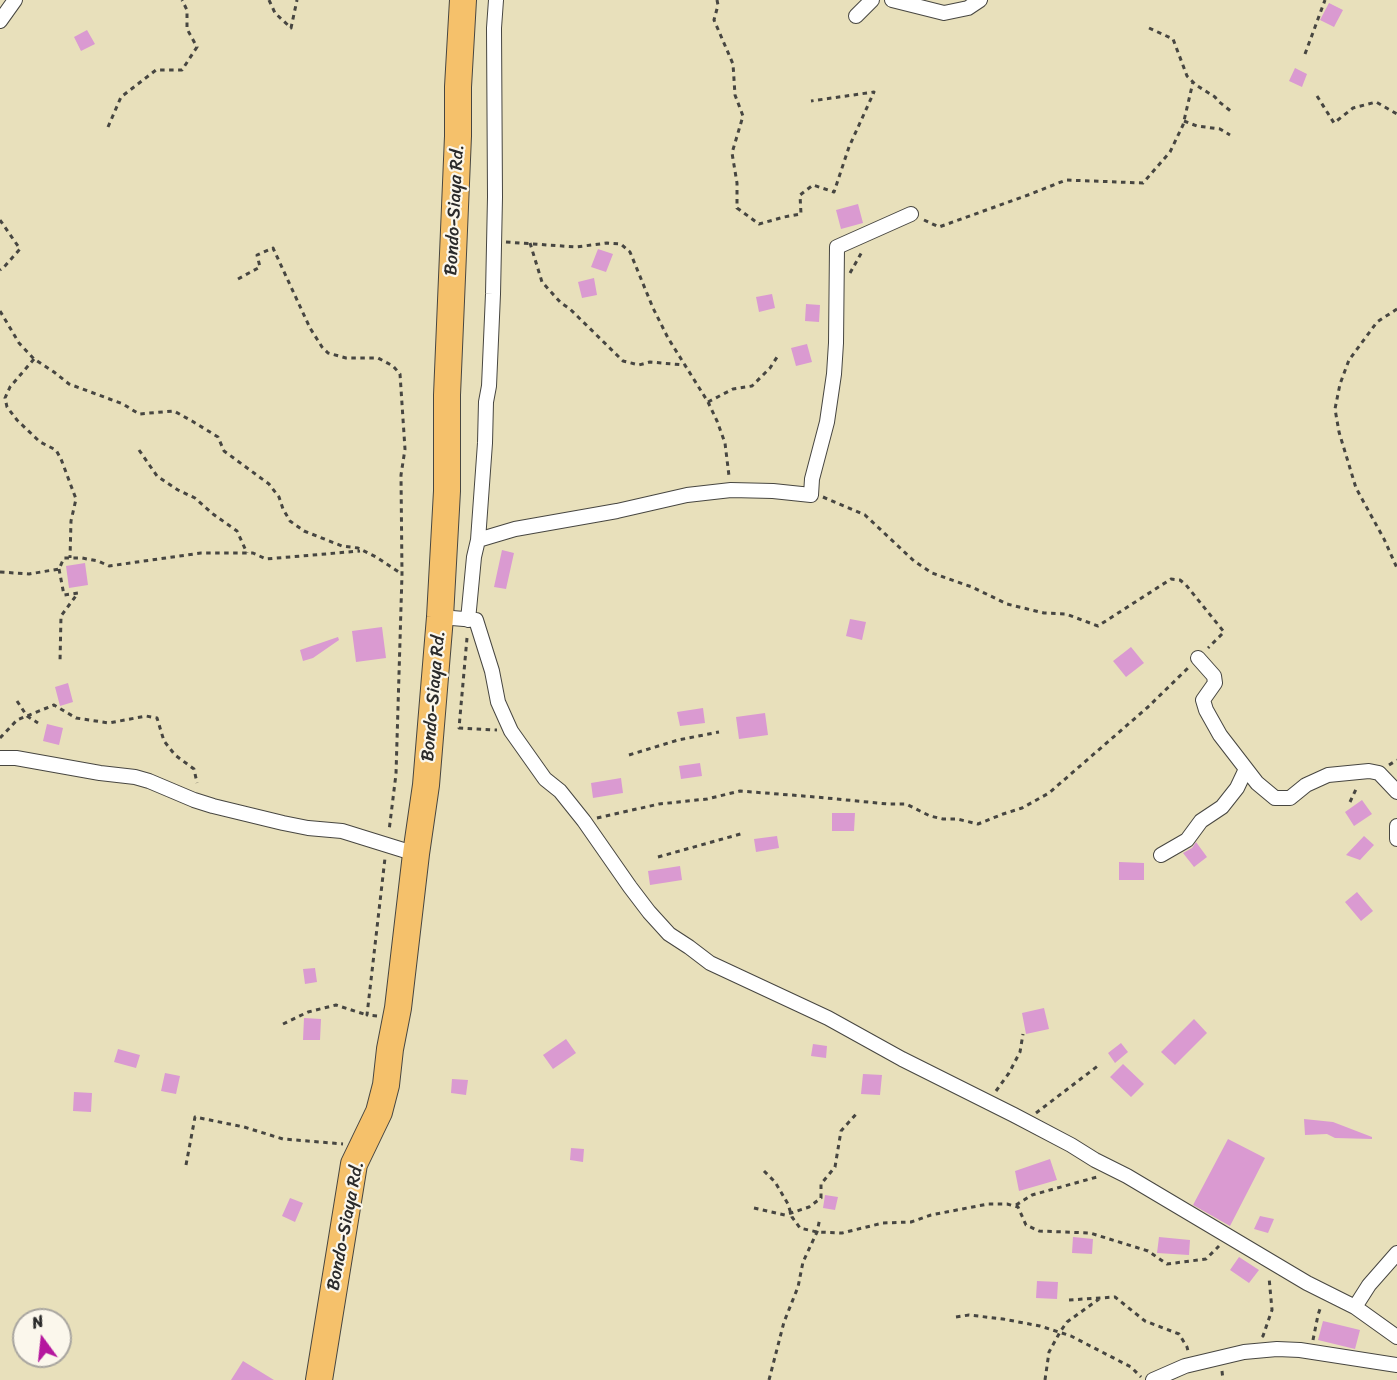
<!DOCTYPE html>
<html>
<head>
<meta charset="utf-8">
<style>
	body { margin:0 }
	#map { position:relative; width:1397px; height:1380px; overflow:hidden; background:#e8e0bb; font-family:Sriracha,sans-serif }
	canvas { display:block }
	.north { position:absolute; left:12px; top:1308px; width:60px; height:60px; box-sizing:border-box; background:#fbf7ec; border:2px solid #a8a59f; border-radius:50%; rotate:345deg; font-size:16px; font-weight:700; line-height:24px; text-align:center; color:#2b2b2b }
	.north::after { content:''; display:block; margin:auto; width:21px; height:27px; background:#b5179e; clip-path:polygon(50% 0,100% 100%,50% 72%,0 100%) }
</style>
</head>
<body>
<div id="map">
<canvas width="1397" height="1380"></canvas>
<div class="north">N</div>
</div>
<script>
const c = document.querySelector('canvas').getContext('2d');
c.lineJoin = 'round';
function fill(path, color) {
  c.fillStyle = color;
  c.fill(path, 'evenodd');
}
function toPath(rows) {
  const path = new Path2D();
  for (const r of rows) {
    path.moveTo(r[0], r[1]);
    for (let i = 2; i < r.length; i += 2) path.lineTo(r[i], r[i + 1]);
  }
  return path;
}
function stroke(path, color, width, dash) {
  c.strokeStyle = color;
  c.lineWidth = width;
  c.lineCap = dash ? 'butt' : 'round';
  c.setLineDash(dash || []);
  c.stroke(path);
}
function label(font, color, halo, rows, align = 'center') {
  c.font = font + ' Sriracha,sans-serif';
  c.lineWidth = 4.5;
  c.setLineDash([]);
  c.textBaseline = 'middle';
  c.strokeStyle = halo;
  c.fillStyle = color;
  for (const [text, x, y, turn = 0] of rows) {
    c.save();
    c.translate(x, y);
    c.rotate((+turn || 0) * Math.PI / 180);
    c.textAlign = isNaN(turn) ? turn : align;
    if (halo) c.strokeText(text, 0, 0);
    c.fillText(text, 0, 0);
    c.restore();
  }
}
const building = toPath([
	[1329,3,1343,10,1334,27,1320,20],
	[87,30,95,44,81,51,74,37],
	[1295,68,1307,74,1302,87,1289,81],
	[858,204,863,223,841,229,836,210],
	[598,249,613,254,606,272,591,267],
	[594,278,597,295,582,298,578,282],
	[772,294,775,308,759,312,756,297],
	[806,304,820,305,819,322,805,321],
	[807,344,812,362,796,366,791,348],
	[502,550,514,553,506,589,494,587],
	[85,563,88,585,69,588,66,566],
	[850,619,866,622,862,640,846,636],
	[382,627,386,658,356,662,352,631],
	[338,637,339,640,313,658,303,661,300,650],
	[1131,647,1144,663,1126,677,1113,661],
	[68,683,73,702,60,706,55,687],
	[703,708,705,723,680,726,677,712],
	[765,713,768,735,739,739,736,717],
	[47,724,63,728,59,745,43,741],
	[700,763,702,776,681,779,679,766],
	[621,778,623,793,593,798,591,783],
	[1362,800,1372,814,1354,826,1345,812],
	[832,813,855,813,854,831,832,831],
	[777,836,779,848,756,852,754,839],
	[1364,836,1374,845,1360,860,1346,855],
	[1196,842,1207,857,1194,867,1183,853,1192,848],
	[1119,862,1144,863,1144,880,1119,880],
	[680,866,682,880,650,885,648,871],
	[1357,892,1373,911,1361,921,1345,902],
	[315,968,317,982,305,984,303,969],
	[1044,1008,1049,1029,1026,1034,1022,1013],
	[304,1018,321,1019,320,1040,303,1040],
	[1194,1019,1207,1033,1175,1065,1161,1052],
	[566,1039,576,1053,553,1069,543,1055],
	[1121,1043,1128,1052,1115,1063,1108,1053],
	[813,1044,827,1046,826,1058,811,1056],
	[118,1049,140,1055,136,1068,114,1062],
	[1123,1064,1144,1084,1131,1097,1110,1077],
	[165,1073,180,1076,176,1094,161,1091],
	[863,1074,882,1075,880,1095,861,1094],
	[452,1079,468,1080,466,1095,451,1093],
	[74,1092,92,1093,91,1112,73,1111],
	[1304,1119,1333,1122,1372,1137,1372,1139,1335,1138,1327,1134,1305,1135],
	[1228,1139,1265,1158,1230,1226,1193,1205],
	[571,1148,584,1149,583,1162,570,1160],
	[1050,1159,1057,1180,1019,1191,1015,1171],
	[825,1195,838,1197,835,1210,823,1208],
	[290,1198,303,1203,295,1222,282,1216],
	[1260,1216,1274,1219,1268,1233,1254,1229],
	[1073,1237,1093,1239,1092,1254,1072,1253],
	[1159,1237,1190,1240,1189,1255,1157,1253],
	[1239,1257,1259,1270,1249,1283,1230,1270],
	[1037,1281,1058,1282,1057,1299,1036,1298],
	[1323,1321,1360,1330,1355,1349,1318,1340],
	[243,1361,274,1380,231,1380]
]);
const path = toPath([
	[269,0,275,13,291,28,297,0],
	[717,0,718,5,714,20,733,64,735,95,743,116,732,153,737,183,737,208,759,224,784,217,801,214,800,195,813,185,834,192,849,147,874,92,811,101],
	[1149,28,1173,39,1187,76,1196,85,1215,97,1218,101,1232,112],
	[1305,54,1325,0],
	[1317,96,1334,123,1353,108,1376,102,1397,114],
	[1184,121,1197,126,1220,129,1230,135],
	[108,127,121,97,156,70,182,70,197,47,187,29,187,10,182,0],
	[0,220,20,249,4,267,0,270],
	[924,220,939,227,1028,195,1066,180,1143,183,1170,152,1183,125,1193,82],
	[506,242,576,247,607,243,621,244,630,252,653,308,668,338,708,402,717,421,725,443,729,476],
	[530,243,542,282,561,303,570,309,623,361,639,365,650,362,684,365],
	[850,273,863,250],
	[238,279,260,267,257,255,273,248,310,328,322,347,328,353,346,358,378,358,393,366,400,374,405,449,401,475,402,574,396,774,389,831],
	[1397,309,1377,322,1349,360,1340,384,1335,409,1339,432,1356,488,1384,539,1397,568],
	[0,311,19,343,34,359,54,372,69,384,123,404,139,414,174,411,192,421,218,437,224,451,269,484,279,497,283,509,290,521,304,531,342,546,358,548,376,557,402,574],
	[34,359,10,387,5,398,7,407,17,420,40,442,56,450,61,459,76,499,71,521,70,558],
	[708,402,733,389,752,386,770,368,779,354],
	[139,450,157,476,178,490,195,498,213,514,237,531,247,553],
	[823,497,865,515,914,561,932,573,972,587,1007,604,1044,613,1066,614,1098,626,1171,579,1180,580,1186,585,1224,632,1208,648],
	[59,569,64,595,78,593,61,616,60,662],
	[0,572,29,574,59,569,64,558,82,558,98,561,109,566,201,553,253,553,266,559,360,551],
	[467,638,459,728,497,730],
	[17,701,27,716,38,723],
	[0,738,17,720,54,705,76,718,109,723,146,716,157,718,164,741,175,755,194,769,197,783],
	[629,755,678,740,719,732],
	[1389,765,1397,760],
	[1350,802,1357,787],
	[597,818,659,804,707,799,740,791,816,797,888,804,906,804,930,816,943,819,957,819,978,824,1003,814,1022,808,1049,793,1148,707,1188,668],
	[658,857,744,833],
	[377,1016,367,1015,385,858],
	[283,1024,308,1012,336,1005,367,1015],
	[996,1091,1009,1073,1020,1052,1023,1034],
	[1036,1113,1099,1065],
	[186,1165,195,1117,244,1127,283,1139,343,1144],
	[764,1171,775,1182,788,1204,792,1217,800,1228,817,1232,842,1233,883,1223,911,1222,931,1215,988,1204,1007,1204,1018,1207,1026,1225,1039,1231,1090,1233,1148,1251,1167,1264,1206,1259,1219,1246],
	[1016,1205,1032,1195,1097,1177],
	[754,1208,785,1215,809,1207,821,1198,821,1184,835,1167,841,1131,857,1113],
	[1069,1300,1115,1297,1145,1321,1179,1334,1187,1347,1188,1351],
	[956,1317,969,1315,1003,1319,1040,1326,1071,1336,1131,1367,1141,1377],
	[1262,1337,1263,1336,1272,1310,1269,1277],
	[1313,1340,1318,1315,1321,1306],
	[1222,1371,1223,1380],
	[769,1380,784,1322,798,1287,803,1262,817,1232,820,1218],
	[1045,1380,1049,1352,1060,1332,1067,1322,1099,1299]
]);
const street = toPath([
	[892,0,944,13,968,8,980,0],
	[856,16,872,0],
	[0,21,15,0],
	[478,540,485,443,486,402,489,386,493,294,495,197,494,28,496,0],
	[440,617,476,620,492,671,498,702,511,731,545,779,560,791,584,821,630,887,649,912,669,934,689,947,710,963,828,1018,902,1059,1014,1115,1071,1145,1095,1160,1127,1176,1307,1283,1355,1307,1397,1337],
	[468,620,474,557,478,540,515,529,617,511,687,495,731,490,773,491,811,495,812,479,827,422,834,374,836,343,837,247,911,214],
	[1198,658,1214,676,1215,683,1203,700,1206,710,1220,735,1257,783,1275,798,1290,798,1306,785,1328,775,1369,771,1379,773,1397,792],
	[0,758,16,758,100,773,135,777,149,781,194,800,213,806,283,823,308,828,342,831,416,854],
	[1397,839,1397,826],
	[1161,855,1187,840,1201,821,1222,807,1237,788,1246,769],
	[1355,1307,1369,1285,1397,1253],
	[1153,1380,1185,1366,1244,1352,1277,1349,1300,1350,1397,1365]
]);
const highway = toPath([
	[319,1380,354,1164,379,1112,386,1085,390,1049,398,1008,416,854,426,785,440,617,447,491,447,395,458,136,458,87,463,0]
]);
const streetNames = [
	["Bondo-Siaya Rd.",455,210,-87],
	["Bondo-Siaya Rd.",434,696,-85],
	["Bondo-Siaya Rd.",346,1226,-79]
];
fill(building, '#da9ad1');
stroke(street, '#474641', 16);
stroke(highway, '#474641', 28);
stroke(path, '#474641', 3, [4.5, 4.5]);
stroke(street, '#fff', 14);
stroke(highway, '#f5c16b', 26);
label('18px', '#2b2b2b', '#fbf7ec', streetNames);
</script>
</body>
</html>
